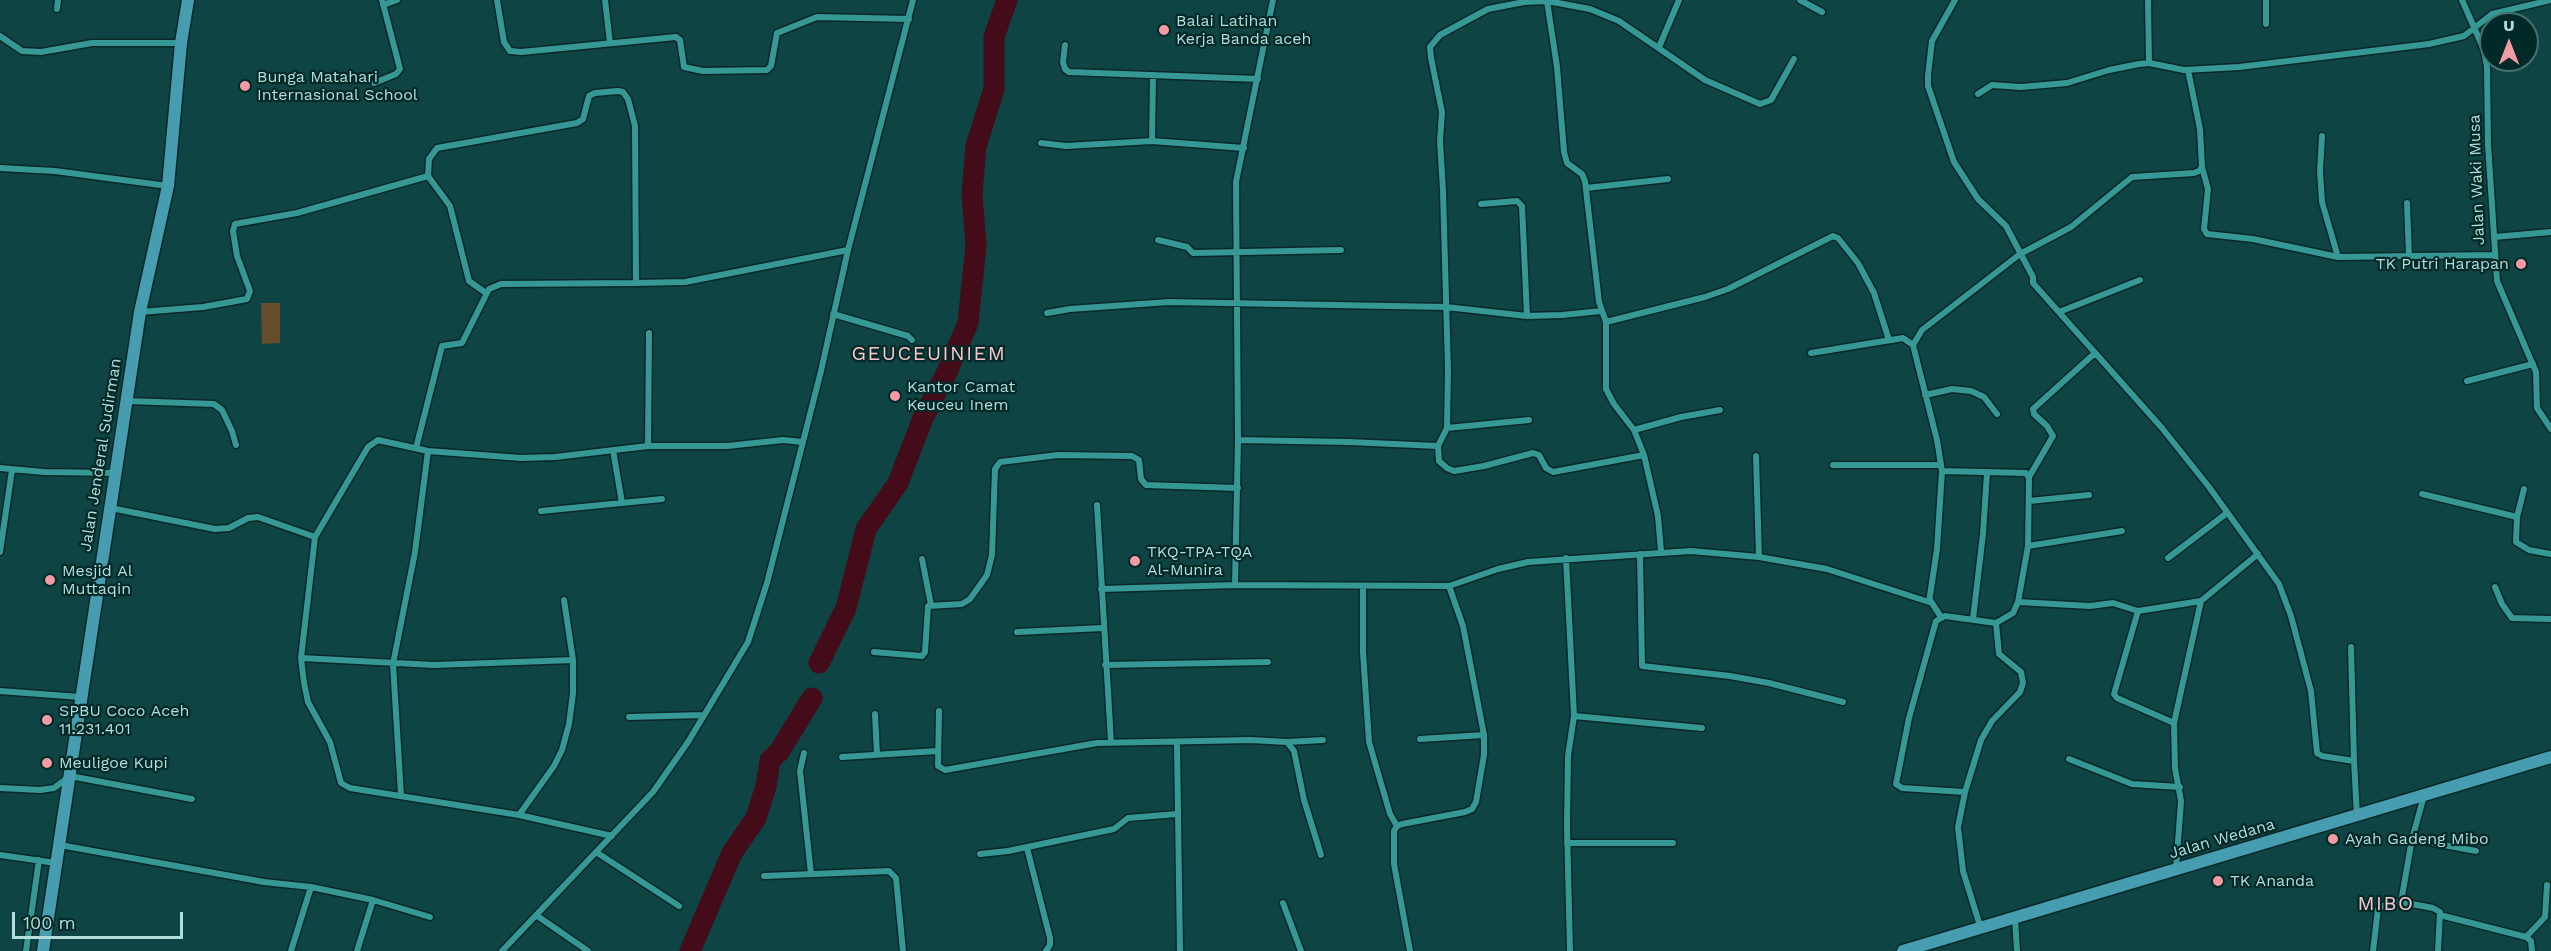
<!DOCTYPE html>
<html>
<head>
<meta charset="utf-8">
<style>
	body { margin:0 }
	#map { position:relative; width:2551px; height:951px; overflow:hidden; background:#0e4443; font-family:"Work Sans",sans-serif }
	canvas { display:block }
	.north { position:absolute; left:2479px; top:12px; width:60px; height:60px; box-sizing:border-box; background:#002928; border:2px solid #477170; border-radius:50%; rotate:0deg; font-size:16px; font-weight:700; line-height:24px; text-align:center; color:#b2dddb }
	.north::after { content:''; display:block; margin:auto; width:21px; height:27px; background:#f49aa5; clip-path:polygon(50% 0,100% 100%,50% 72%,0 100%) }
	.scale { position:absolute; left:12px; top:912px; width:171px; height:27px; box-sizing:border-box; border:3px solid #b2dddb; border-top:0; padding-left:8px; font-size:18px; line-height:21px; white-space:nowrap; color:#b2dddb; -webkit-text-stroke:4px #002928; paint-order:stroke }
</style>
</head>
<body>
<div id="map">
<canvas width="2551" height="951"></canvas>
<div class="north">U</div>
<div class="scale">100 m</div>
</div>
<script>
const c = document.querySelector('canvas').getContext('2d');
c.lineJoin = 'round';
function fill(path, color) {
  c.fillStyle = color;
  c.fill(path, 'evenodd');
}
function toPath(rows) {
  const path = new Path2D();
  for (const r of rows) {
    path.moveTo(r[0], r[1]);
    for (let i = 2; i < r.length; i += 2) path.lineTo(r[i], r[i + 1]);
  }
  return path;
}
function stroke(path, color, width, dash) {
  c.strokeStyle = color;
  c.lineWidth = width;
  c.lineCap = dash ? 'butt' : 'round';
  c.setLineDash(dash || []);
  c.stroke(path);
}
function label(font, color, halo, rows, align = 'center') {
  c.font = font + ' "Work Sans",sans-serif';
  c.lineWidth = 4.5;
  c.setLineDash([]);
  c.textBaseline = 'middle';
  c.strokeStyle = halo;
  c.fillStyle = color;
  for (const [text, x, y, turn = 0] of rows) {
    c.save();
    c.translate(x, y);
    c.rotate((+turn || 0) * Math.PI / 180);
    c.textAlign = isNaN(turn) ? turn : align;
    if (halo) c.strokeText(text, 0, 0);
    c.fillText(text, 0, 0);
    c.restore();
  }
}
const green = toPath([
	[261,303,280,303,280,343,262,344]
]);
const river = toPath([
	[819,663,846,608,866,529,898,483,923,418,947,372,968,323,976,245,972,194,976,146,994,89,994,37,1007,0],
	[690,951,732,853,756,818,766,786,770,760,779,752,812,698]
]);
const street = toPath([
	[497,0,504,42,510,51,521,52,676,37,680,40,684,67,703,71,767,70,771,66,777,33,817,17,909,19],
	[605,0,610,43],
	[1800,0,1822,12],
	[1955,0,1932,41,1928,75,1928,86,1954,162,1978,199,2006,226,2033,277,2033,283,2162,428,2209,487,2279,584,2291,616,2311,691,2317,753,2322,756,2354,761,2357,816],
	[2148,0,2149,63],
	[2462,0,2484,50,2487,67,2488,144,2497,281,2536,372,2537,408,2551,429],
	[383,5,397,0],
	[57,9,58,0],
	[2266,24,2266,0],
	[0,36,22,51,41,52,92,43,181,43],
	[1065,45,1063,62,1065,69,1069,72,1258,79],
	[1659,47,1679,0],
	[2188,70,2200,129,2202,167,2208,189,2204,229,2207,234,2253,239,2338,257],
	[374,83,396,74,400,69,382,0],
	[1978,94,1992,85,2021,87,2067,83,2109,70,2139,64,2149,63,2184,70,2239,67,2429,44,2464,36,2492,14,2551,0],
	[2322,136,2320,171,2322,202,2338,257,2494,255],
	[1152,141,1153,75],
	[1041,143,1066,146,1152,141,1244,148],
	[0,168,55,171,168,186],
	[428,176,450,206,469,281,486,293],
	[1586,188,1668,179],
	[2407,203,2409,256],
	[1481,204,1517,201,1522,206,1527,316],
	[2494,237,2551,232],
	[1158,240,1187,247,1193,253,1341,250],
	[140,312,203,307,247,299,250,291,237,256,233,231,235,224,297,213,428,176,429,159,437,148,577,123,583,119,589,96,595,93,618,91,623,92,628,99,635,126,636,283,685,282,848,250],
	[2059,312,2140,280],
	[1047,313,1070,309,1169,302,1446,307,1527,316,1562,315,1601,311],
	[833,314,908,336,912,340],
	[1606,322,1705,297,1728,289,1833,236,1838,238,1858,263,1874,293,1889,340],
	[1913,345,1922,330,2020,254,2071,227,2132,177,2194,173,2199,171,2202,167],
	[2467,381,2533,364],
	[1925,395,1952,389,1971,391,1984,397,1997,414],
	[127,401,214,404,222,410,232,431,236,445],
	[1447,428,1529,420],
	[1634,430,1681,417,1720,410],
	[1238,440,1349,442,1438,446,1447,428,1448,369,1443,191,1440,141,1442,112,1431,58,1430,47,1440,35,1488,9,1524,2,1547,1],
	[648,446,649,333],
	[1438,446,1439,461,1447,468,1454,471,1484,466,1533,453,1539,455,1546,468,1553,472,1644,455],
	[416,448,442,346,462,343,489,289,501,284,636,283],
	[613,450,622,503],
	[1756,456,1759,557],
	[1833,465,1940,465],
	[0,468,44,472,116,473],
	[1942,471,2026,473,2029,478,2028,546,2018,602,2013,613,1996,623,1999,654,2021,672,2023,683,2020,692,1992,721,1981,740,1965,792,1958,827,1963,871,1981,929],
	[2029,477,2053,436,2047,426,2034,414,2033,409,2095,353],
	[2524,489,2517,517,2516,542,2529,550,2551,554],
	[2422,494,2517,517],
	[2029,501,2089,495],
	[1097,505,1111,742],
	[111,508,215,529,229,528,248,518,258,517,315,537],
	[541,511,662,499],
	[2028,546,2122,531],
	[1661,551,1658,516,1644,455,1634,430,1614,404,1606,389,1606,322,1599,302,1585,181,1582,174,1567,163,1564,152,1557,67,1547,1,1590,9,1619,21,1705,80,1760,104,1771,100,1794,59],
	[0,552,12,470],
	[1640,554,1642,666,1730,676,1769,683,1843,702],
	[1566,558,1574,716,1568,756,1567,826,1570,951],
	[2168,558,2227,513],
	[922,559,931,605],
	[1235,585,1238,440,1236,182,1273,0],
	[1363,586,1363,652,1369,742,1390,814,1397,826],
	[2495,587,2502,604,2512,618,2551,619],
	[1101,589,1235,585,1449,586,1498,569,1528,562,1691,551,1759,557,1827,569,1929,602,1937,549,1942,471,1937,440,1913,345,1903,338,1897,339,1811,353],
	[1930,600,1941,617],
	[2018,602,2090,606,2113,603,2138,611],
	[1973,619,1983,534,1987,473],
	[1017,632,1103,628],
	[2351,647,2354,761],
	[874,652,922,656,925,652,928,606,962,604,970,599,987,575,992,555,995,469,1000,462,1058,455,1132,456,1139,460,1141,479,1146,485,1238,488],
	[301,658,434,665,573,660],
	[1105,665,1268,662],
	[0,691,80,697],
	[939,711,938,766,945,770,1097,743,1251,740,1287,742,1294,751,1304,800,1321,855],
	[875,714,877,755],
	[1574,716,1702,728],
	[629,717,703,715],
	[2174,723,2117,698,2114,694,2138,611,2201,601,2258,554],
	[1420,739,1484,735],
	[1287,742,1323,740],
	[1177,743,1180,951],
	[804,753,800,771,811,874],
	[842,757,937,751],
	[2069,759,2132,784,2180,787],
	[0,788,40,790,54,788,70,776,192,799],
	[1965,792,1902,788,1896,784,1909,718,1936,621,1945,616,1996,623],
	[401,795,393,664,415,552,428,451],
	[2424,796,2412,839,2401,902,2433,908,2440,912,2438,951],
	[519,815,554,766,562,750,569,724,573,693,573,660,564,600],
	[612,836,519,815,350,788,341,783,330,742,308,702,304,683,301,658,315,537,368,447,378,440,428,451,521,458,555,457,648,446,727,446,783,440,803,442],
	[2412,839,2476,851],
	[1567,843,1673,843],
	[60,845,264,882,311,887,291,951],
	[1027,848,1050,938,1050,945,1046,951],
	[596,852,679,906],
	[980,854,1008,851,1114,829,1128,818,1177,814],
	[0,855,56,863],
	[2176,869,2181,801,2175,768,2174,723,2201,601],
	[764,876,889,871,896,878,903,951],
	[311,887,373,900,430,917],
	[1283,903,1301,951],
	[536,915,588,951],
	[2440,915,2526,937,2531,941,2532,951],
	[2015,918,2017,951],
	[2526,937,2545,917,2547,885],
	[26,951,39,860],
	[357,951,373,900],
	[502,951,653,792,688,742,748,642,767,583,821,371,848,250,913,0],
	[1410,951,1394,864,1394,831,1397,826,1402,824,1465,812,1472,809,1476,802,1484,755,1484,735,1463,626,1449,586],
	[2373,951,2378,909,2388,903,2401,902]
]);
const secondary = toPath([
	[43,951,140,312,168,186,181,43,188,0],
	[1903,951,2551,757]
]);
const markers = [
	[1164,30,6,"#f49aa5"],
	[245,86,6,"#f49aa5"],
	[2521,264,6,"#f49aa5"],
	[895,396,6,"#f49aa5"],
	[1135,561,6,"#f49aa5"],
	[50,580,6,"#f49aa5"],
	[47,720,6,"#f49aa5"],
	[47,763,6,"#f49aa5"],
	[2333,839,6,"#f49aa5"],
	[2218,881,6,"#f49aa5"]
];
const poiNames = [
	["Balai Latihan",1176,21],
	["Kerja Banda aceh",1176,39],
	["Bunga Matahari",257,77],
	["Internasional School",257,95],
	["TK Putri Harapan",2509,264,"right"],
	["Kantor Camat",907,387],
	["Keuceu Inem",907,405],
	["TKQ-TPA-TQA",1147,552],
	["Al-Munira",1147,570],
	["Mesjid Al",62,571],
	["Muttaqin",62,589],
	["SPBU Coco Aceh",59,711],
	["11.231.401",59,729],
	["Meuligoe Kupi",59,763],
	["Ayah Gadeng Mibo",2345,839],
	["TK Ananda",2230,881]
];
const streetNames = [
	["Jalan Waki Musa",2477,180,-92],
	["Jalan Jenderal Sudirman",101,455,-81],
	["Jalan Wedana",2222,839,-16]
];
const quarterNames = [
	["GEUCEUINIEM",929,354],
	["MIBO",2386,904]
];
fill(green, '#654d2e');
stroke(river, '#440b19', 21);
stroke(street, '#092827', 9);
stroke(secondary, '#092827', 15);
stroke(street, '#359895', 6);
stroke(secondary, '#459daf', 12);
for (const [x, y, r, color] of markers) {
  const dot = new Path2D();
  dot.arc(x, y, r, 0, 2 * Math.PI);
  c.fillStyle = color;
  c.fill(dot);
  stroke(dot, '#002928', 2);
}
label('16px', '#b2dddb', '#002928', poiNames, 'left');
label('16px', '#b2dddb', '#002928', streetNames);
c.letterSpacing = '1.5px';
label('20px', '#fac6cb', '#002928', quarterNames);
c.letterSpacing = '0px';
</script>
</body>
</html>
